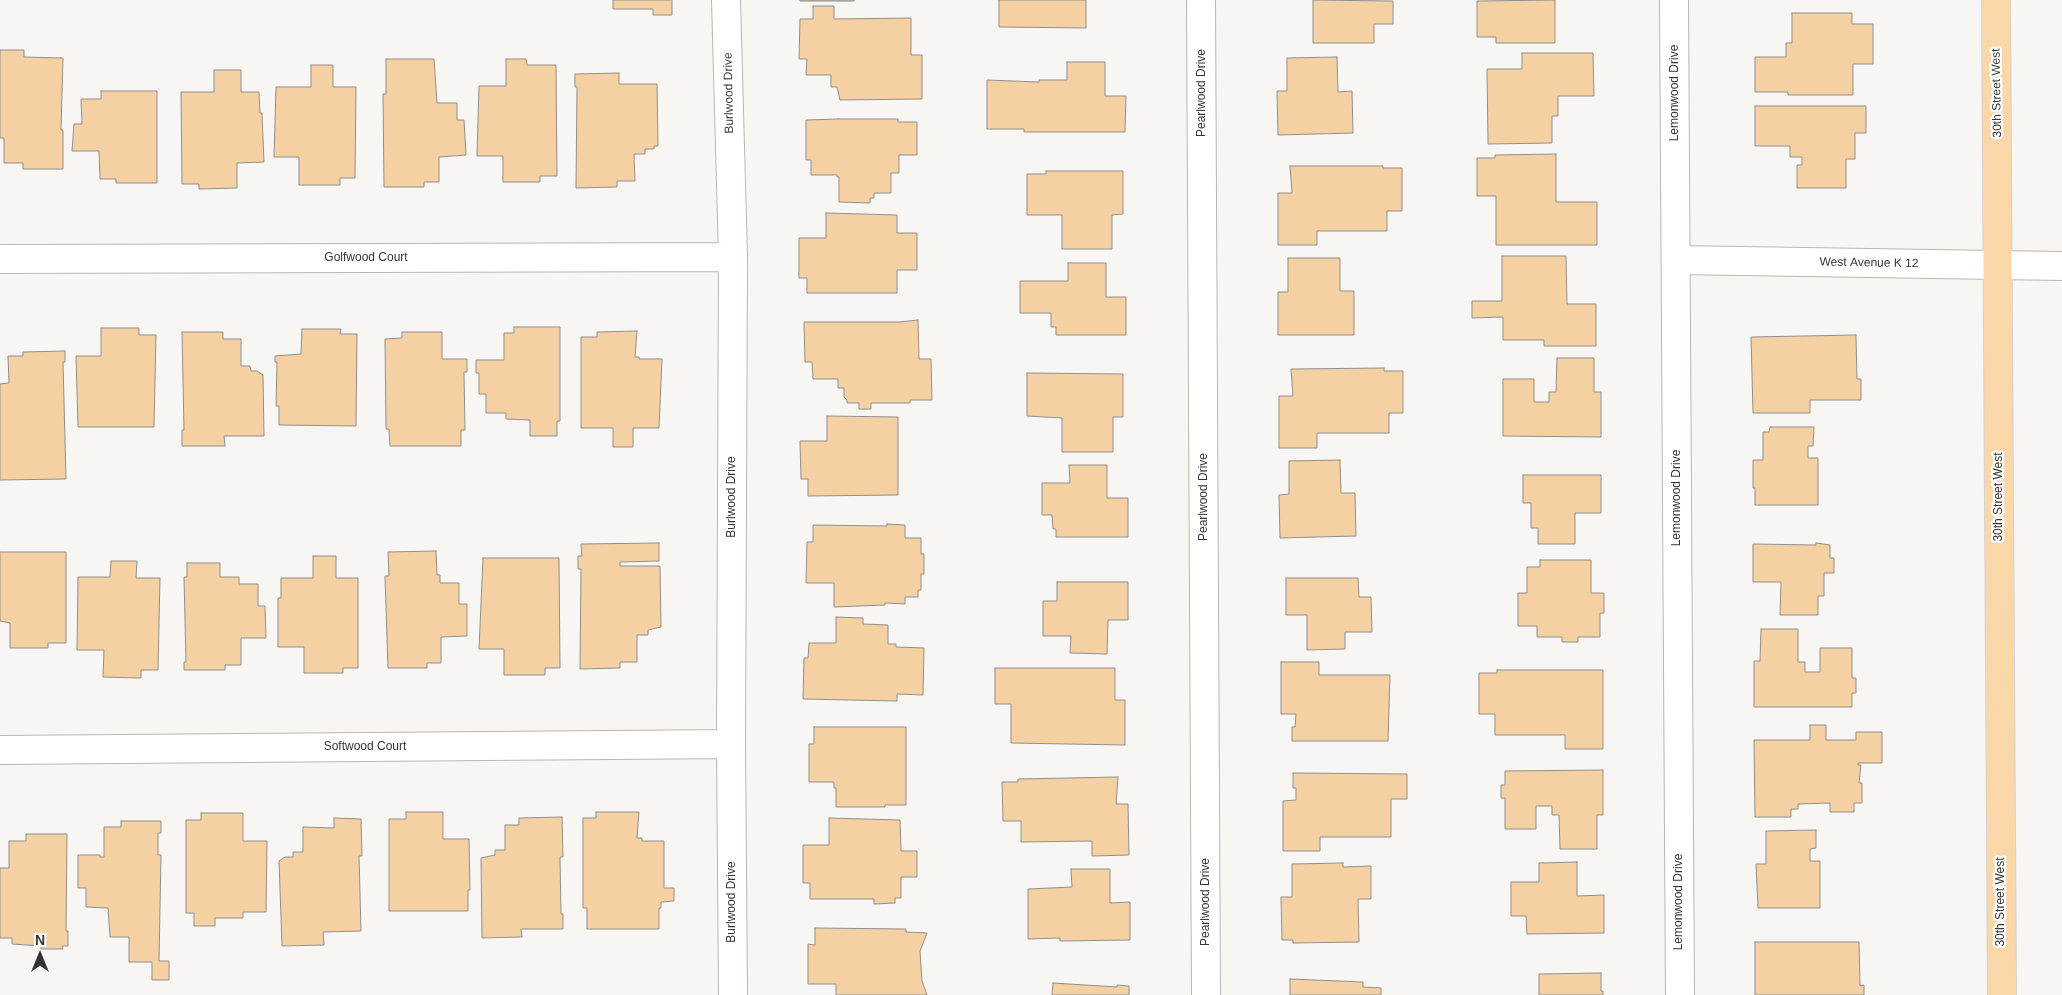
<!DOCTYPE html>
<html>
<head>
<meta charset="utf-8">
<style>
	body { margin:0 }
	#map { position:relative; width:2062px; height:995px; overflow:hidden; background:#f8f6f3; font-family:Arial,sans-serif }
	canvas { display:block }
	.north { position:absolute; left:15px; top:930px; width:50px; height:50px; -webkit-text-stroke:4px #fff; paint-order:stroke; rotate:0deg; font-size:14px; font-weight:700; line-height:20px; text-align:center; color:#353433 }
	.north::after { content:''; display:block; margin:auto; width:18px; height:22px; background:#353433; clip-path:polygon(50% 0,100% 100%,50% 72%,0 100%) }
</style>
</head>
<body>
<div id="map">
<canvas width="2062" height="995"></canvas>
<div class="north">N</div>
</div>
<script>
const c = document.querySelector('canvas').getContext('2d');
c.lineJoin = 'round';
function fill(path, color) {
  c.fillStyle = color;
  c.fill(path, 'evenodd');
}
function toPath(rows) {
  const path = new Path2D();
  for (const r of rows) {
    path.moveTo(r[0], r[1]);
    for (let i = 2; i < r.length; i += 2) path.lineTo(r[i], r[i + 1]);
  }
  return path;
}
function stroke(path, color, width, dash) {
  c.strokeStyle = color;
  c.lineWidth = width;
  c.lineCap = dash ? 'butt' : 'round';
  c.setLineDash(dash || []);
  c.stroke(path);
}
function label(font, color, halo, rows, align = 'center') {
  c.font = font + ' Arial,sans-serif';
  c.lineWidth = 4.5;
  c.setLineDash([]);
  c.textBaseline = 'middle';
  c.strokeStyle = halo;
  c.fillStyle = color;
  for (const [text, x, y, turn = 0] of rows) {
    c.save();
    c.translate(x, y);
    c.rotate((+turn || 0) * Math.PI / 180);
    c.textAlign = isNaN(turn) ? turn : align;
    if (halo) c.strokeText(text, 0, 0);
    c.fillText(text, 0, 0);
    c.restore();
  }
}
const building = toPath([
	[613,0,672,0,672,15,653,15,653,9,613,9,613,0],
	[800,0,854,0,854,1,800,1,800,0],
	[999,0,1086,0,1086,28,999,27,999,0],
	[1313,0,1393,1,1393,24,1374,24,1374,43,1313,43,1313,0],
	[1555,0,1555,43,1496,43,1496,37,1477,37,1477,1,1555,0],
	[813,6,834,6,834,19,911,18,911,55,922,55,922,99,840,100,837,87,831,87,831,75,806,75,807,59,799,59,800,19,813,19,813,6],
	[1792,13,1852,13,1852,24,1873,24,1873,64,1853,64,1853,95,1788,95,1788,92,1755,92,1755,57,1786,57,1786,43,1792,43,1792,13],
	[0,50,24,50,24,57,63,58,61,130,63,130,63,169,23,169,23,163,4,163,4,138,0,138,0,50],
	[1522,53,1593,53,1594,96,1558,96,1558,116,1552,116,1552,143,1488,144,1487,69,1522,69,1522,53],
	[1337,57,1338,92,1352,91,1353,133,1278,135,1277,91,1287,91,1287,58,1337,57],
	[386,59,434,59,437,103,457,103,457,120,464,120,466,155,439,157,439,182,424,182,424,187,384,187,383,94,386,94,386,59],
	[506,59,526,59,527,65,556,65,557,176,540,176,540,182,503,182,503,156,477,156,479,86,506,86,506,59],
	[1067,62,1105,62,1105,96,1126,96,1125,132,1024,132,1024,129,987,129,987,80,1039,82,1039,80,1067,80,1067,62],
	[311,65,333,65,333,87,356,87,355,178,340,178,340,185,299,185,299,157,274,157,276,87,311,87,311,65],
	[214,70,241,70,241,92,259,92,260,113,262,113,264,162,237,163,237,188,199,189,199,184,182,184,181,92,214,92,214,70],
	[619,73,619,84,657,84,658,146,654,146,654,149,645,149,645,154,634,154,635,181,617,181,617,187,576,188,577,87,575,87,575,74,619,73],
	[101,91,157,91,157,183,116,183,116,179,100,179,99,151,72,151,74,124,82,124,81,99,101,99,101,91],
	[1755,106,1866,106,1866,133,1855,133,1855,159,1846,159,1846,188,1797,188,1797,165,1802,165,1802,157,1790,157,1790,146,1755,146,1755,106],
	[838,119,898,119,898,122,917,122,917,155,899,155,899,173,891,173,891,193,874,193,874,198,870,198,870,203,839,202,839,177,837,177,837,175,811,175,811,160,806,160,806,120,838,119],
	[1556,154,1556,202,1597,202,1597,245,1496,245,1496,196,1477,196,1477,158,1495,158,1495,155,1556,154],
	[1290,166,1383,166,1383,168,1402,168,1402,211,1387,211,1387,231,1317,231,1317,245,1278,245,1278,193,1292,193,1290,166],
	[1046,171,1123,171,1123,214,1112,215,1112,249,1062,249,1062,215,1027,215,1027,174,1046,174,1046,171],
	[826,213,897,215,897,233,917,233,917,270,897,270,897,293,807,293,807,278,799,278,799,238,826,238,826,213],
	[1502,256,1566,256,1567,304,1596,304,1596,346,1544,346,1544,340,1503,340,1503,317,1472,318,1472,301,1502,301,1502,256],
	[1288,258,1340,258,1340,291,1354,291,1354,335,1278,335,1278,292,1288,292,1288,258],
	[1068,263,1106,263,1106,297,1126,297,1126,335,1056,335,1056,327,1051,327,1051,313,1020,313,1020,281,1068,281,1068,263],
	[918,320,919,359,931,359,932,400,910,400,910,403,871,403,871,409,859,409,859,403,847,403,847,400,844,397,844,388,838,388,838,379,813,379,812,362,805,362,804,322,899,322,918,320],
	[514,327,560,327,560,421,557,421,557,436,530,436,530,420,506,419,506,413,486,413,486,394,479,394,479,373,476,373,476,360,504,360,504,333,514,333,514,327],
	[101,328,139,328,139,335,156,335,154,427,78,427,76,356,101,356,101,328],
	[302,329,341,329,340,334,357,334,356,426,279,425,279,406,276,406,277,362,275,362,275,356,301,354,302,329],
	[637,331,635,357,639,357,639,359,662,359,659,428,633,428,633,447,613,447,613,428,581,428,581,337,597,337,597,332,637,331],
	[182,332,223,332,223,339,241,339,241,366,250,366,251,371,257,371,263,375,264,436,224,436,225,446,182,446,182,430,184,430,182,332],
	[402,332,442,332,442,359,467,359,467,372,464,372,465,430,461,430,461,446,390,446,389,429,386,429,385,339,402,338,402,332],
	[1856,335,1857,379,1861,379,1861,400,1810,400,1810,413,1753,413,1751,337,1856,335],
	[65,351,65,362,63,362,66,479,0,480,0,384,9,383,8,356,23,356,23,352,65,351],
	[1557,358,1594,358,1594,392,1601,392,1601,437,1503,436,1503,379,1534,379,1534,402,1549,402,1549,392,1556,392,1557,358],
	[1384,368,1384,371,1403,371,1403,413,1389,413,1389,433,1317,433,1317,448,1279,448,1279,396,1293,396,1291,369,1384,368],
	[1027,373,1123,374,1123,417,1113,417,1113,452,1062,452,1062,418,1027,416,1027,373],
	[827,416,898,417,898,495,808,496,808,479,801,479,800,441,827,441,827,416],
	[1770,427,1814,427,1813,446,1808,446,1808,458,1818,458,1818,505,1755,505,1755,488,1753,488,1753,460,1763,460,1763,432,1769,432,1770,427],
	[1340,460,1341,493,1355,493,1356,536,1280,538,1279,495,1289,494,1289,461,1340,460],
	[1069,465,1107,465,1107,498,1128,498,1128,537,1056,537,1056,529,1053,529,1052,515,1042,515,1042,483,1070,483,1069,465],
	[1523,475,1601,475,1601,513,1575,513,1575,544,1538,544,1538,528,1531,528,1531,503,1523,503,1523,475],
	[887,524,905,525,905,538,921,538,921,554,924,554,924,574,921,574,921,590,918,590,918,597,905,597,905,604,885,603,885,605,834,607,834,583,806,583,807,542,813,542,813,525,887,526,887,524],
	[659,543,659,561,620,562,620,566,660,566,661,627,648,630,648,635,637,635,637,662,620,662,620,668,580,669,581,569,578,569,578,556,582,556,581,544,659,543],
	[1816,543,1830,545,1830,558,1834,558,1834,573,1824,573,1824,596,1818,596,1818,615,1780,615,1781,582,1753,582,1753,544,1816,545,1816,543],
	[436,551,437,575,440,575,440,583,459,583,459,604,467,604,467,636,441,637,441,663,427,663,427,668,388,668,385,576,389,576,388,552,436,551],
	[0,552,66,552,66,643,48,643,48,648,10,648,10,623,0,621,0,552],
	[313,556,336,556,336,578,358,578,358,668,343,668,343,673,304,673,304,647,278,647,278,598,281,598,281,578,313,578,313,556],
	[483,558,559,558,560,668,545,668,545,675,504,675,504,649,479,649,483,558],
	[1540,560,1591,560,1591,593,1604,593,1604,613,1600,613,1600,637,1578,637,1578,642,1562,642,1562,637,1537,637,1537,626,1518,626,1518,593,1527,593,1527,567,1540,567,1540,560],
	[111,561,137,561,136,578,160,578,158,670,141,670,141,678,103,677,104,650,77,650,78,577,110,577,111,561],
	[187,563,220,563,220,577,239,577,239,584,258,584,258,606,265,606,266,638,241,638,241,665,225,665,225,670,184,670,184,662,186,662,184,577,187,577,187,563],
	[1286,578,1358,578,1359,597,1371,597,1372,632,1345,632,1345,649,1307,650,1307,615,1286,615,1286,578],
	[1057,582,1128,582,1128,620,1108,620,1107,654,1070,653,1071,636,1043,636,1043,601,1057,601,1057,582],
	[836,617,863,618,863,624,888,625,888,644,896,644,896,647,924,648,923,695,897,694,897,701,803,699,804,658,808,658,809,643,836,643,836,617],
	[1761,629,1798,629,1798,662,1805,662,1805,672,1820,672,1820,648,1852,648,1852,678,1856,678,1856,693,1852,693,1852,707,1754,707,1754,661,1760,661,1761,629],
	[1281,662,1319,662,1319,675,1390,675,1388,741,1292,741,1292,727,1295,727,1296,714,1281,714,1281,662],
	[995,668,1115,668,1115,700,1125,700,1125,745,1011,743,1011,704,995,704,995,668],
	[1497,670,1603,670,1603,749,1565,749,1565,735,1495,735,1495,714,1479,714,1479,673,1497,673,1497,670],
	[1810,725,1826,725,1826,740,1856,740,1856,732,1882,732,1882,763,1858,763,1858,765,1861,765,1859,783,1862,783,1862,803,1854,803,1854,812,1830,812,1830,803,1798,804,1798,809,1791,809,1791,817,1755,817,1754,740,1810,740,1810,725],
	[814,727,906,727,906,805,885,805,885,807,836,807,836,788,834,788,834,782,809,782,809,744,814,744,814,727],
	[1603,770,1603,815,1597,815,1597,849,1560,849,1559,815,1552,815,1552,806,1536,806,1536,829,1505,829,1505,798,1501,798,1501,785,1505,785,1505,771,1603,770],
	[1293,773,1407,774,1407,799,1391,799,1391,837,1320,837,1320,851,1283,851,1283,801,1296,800,1296,788,1293,788,1293,773],
	[1118,777,1116,804,1128,804,1129,855,1092,856,1092,841,1021,842,1021,821,1003,821,1002,782,1018,782,1018,779,1118,777],
	[406,812,443,812,443,839,469,839,470,890,468,890,468,911,389,911,389,819,406,819,406,812],
	[596,812,639,812,637,838,642,838,642,841,664,841,664,888,674,888,674,901,661,902,661,908,659,908,659,929,587,929,587,908,583,908,583,818,596,818,596,812],
	[201,813,243,813,243,841,267,841,266,912,243,912,243,918,215,918,215,926,194,926,194,913,186,913,186,820,201,820,201,813],
	[562,817,563,857,560,857,561,914,563,914,563,929,521,929,522,937,482,938,481,858,495,855,495,850,505,850,505,825,519,825,519,818,562,817],
	[334,818,361,819,362,856,359,856,361,931,323,932,324,945,282,946,279,861,285,857,293,857,293,852,303,852,303,827,334,828,334,818],
	[829,818,900,820,901,851,917,851,917,877,901,877,901,898,895,898,895,903,874,904,874,899,810,899,810,883,803,883,803,845,829,845,829,818],
	[121,821,161,821,161,833,158,833,158,855,161,855,159,961,169,961,169,980,152,980,152,962,129,962,129,937,110,937,108,908,86,907,86,888,78,888,78,855,100,855,100,857,104,857,104,827,121,827,121,821],
	[1816,830,1816,848,1810,849,1810,861,1820,861,1820,908,1758,908,1756,864,1766,864,1766,831,1816,830],
	[26,834,67,834,66,931,68,931,68,946,62,946,63,949,41,949,41,946,12,944,12,938,0,938,0,868,9,868,9,841,26,841,26,834],
	[1577,862,1577,896,1604,895,1604,933,1527,934,1526,916,1511,916,1511,882,1539,882,1539,863,1577,862],
	[1343,863,1343,867,1371,866,1371,899,1358,899,1359,942,1293,943,1293,940,1282,940,1281,897,1292,897,1292,864,1343,863],
	[1071,869,1110,869,1110,903,1130,902,1130,940,1060,941,1060,938,1028,939,1028,889,1072,887,1071,869],
	[815,928,906,929,906,932,927,933,920,951,922,981,927,995,836,995,836,984,808,984,808,944,815,945,815,928],
	[1755,942,1859,942,1860,986,1864,985,1864,995,1755,995,1755,942],
	[1601,973,1601,991,1603,991,1603,995,1539,995,1539,974,1601,973],
	[1290,979,1363,982,1363,987,1381,988,1381,995,1290,995,1290,979],
	[1053,983,1117,987,1117,985,1129,986,1129,995,1052,995,1053,983]
]);
const street = toPath([
	[726,0,733,257,731,744,733,995],
	[1201,0,1206,995],
	[1674,0,1680,995],
	[0,259,733,257],
	[1676,260,2062,266],
	[0,750,731,744]
]);
const primary = toPath([
	[1996,0,2002,995]
]);
const streetNames = [
	["Burlwood Drive",729,93,-91],
	["Pearlwood Drive",1202,93,-90],
	["Lemonwood Drive",1675,93,-90],
	["30th Street West",1997,93,-91],
	["Golfwood Court",366,258],
	["West Avenue K 12",1869,263,1],
	["Burlwood Drive",732,497,-90],
	["Pearlwood Drive",1204,497,-90],
	["30th Street West",1999,497,-90],
	["Lemonwood Drive",1677,498,-90],
	["Softwood Court",365,747],
	["Burlwood Drive",732,902,-90],
	["Pearlwood Drive",1206,902,-90],
	["Lemonwood Drive",1679,902,-90],
	["30th Street West",2001,902,-90]
];
fill(building, '#f4d0a3');
stroke(building, '#908f8c', 1);
stroke(street, '#b9b7b5', 30);
stroke(primary, '#d3d2d2', 30);
stroke(street, '#fff', 28);
stroke(primary, '#fad7a9', 28);
label('12px', '#353433', '#fff', streetNames);
</script>
</body>
</html>
